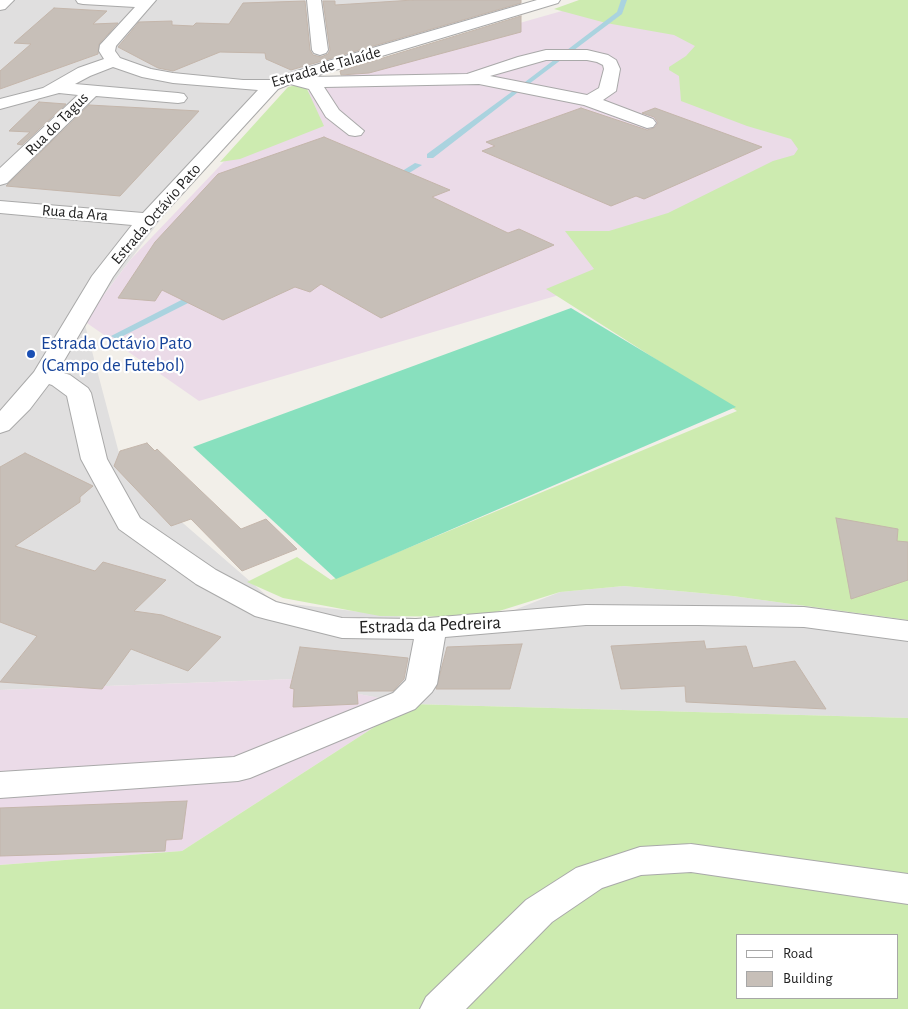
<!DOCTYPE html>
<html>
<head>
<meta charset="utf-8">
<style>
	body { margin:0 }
	#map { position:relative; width:908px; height:1009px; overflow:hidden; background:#f2efe9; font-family:"Alegreya Sans",sans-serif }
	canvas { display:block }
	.legend { position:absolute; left:736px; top:934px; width:162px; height:65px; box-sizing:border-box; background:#fff; border:1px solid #a7a7a7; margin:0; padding:6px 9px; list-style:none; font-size:15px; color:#222 }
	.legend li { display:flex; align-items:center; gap:10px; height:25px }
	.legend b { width:25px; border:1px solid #a7a7a7 }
</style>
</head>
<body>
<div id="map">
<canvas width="908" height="1009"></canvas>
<ul class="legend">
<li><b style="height:6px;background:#fff"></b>Road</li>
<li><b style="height:14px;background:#c7bfb8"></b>Building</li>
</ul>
</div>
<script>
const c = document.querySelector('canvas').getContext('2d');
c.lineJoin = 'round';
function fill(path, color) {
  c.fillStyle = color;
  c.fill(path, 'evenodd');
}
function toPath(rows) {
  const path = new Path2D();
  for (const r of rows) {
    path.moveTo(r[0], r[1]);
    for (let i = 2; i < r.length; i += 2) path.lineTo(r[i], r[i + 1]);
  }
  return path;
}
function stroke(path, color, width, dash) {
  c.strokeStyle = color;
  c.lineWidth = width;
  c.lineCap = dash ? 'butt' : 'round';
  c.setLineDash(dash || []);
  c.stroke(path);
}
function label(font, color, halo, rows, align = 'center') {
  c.font = font + ' "Alegreya Sans",sans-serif';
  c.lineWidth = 4.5;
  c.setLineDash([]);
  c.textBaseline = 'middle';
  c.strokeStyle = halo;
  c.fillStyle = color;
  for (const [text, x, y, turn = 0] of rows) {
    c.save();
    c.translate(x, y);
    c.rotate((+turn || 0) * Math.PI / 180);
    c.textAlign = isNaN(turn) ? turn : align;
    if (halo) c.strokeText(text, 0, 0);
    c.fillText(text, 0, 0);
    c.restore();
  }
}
const residential = toPath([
	[0,0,519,0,523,6,266,80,84,321,124,472,274,602,476,625,560,592,624,586,733,596,908,620,908,718,410,704,348,692,348,677,0,690]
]);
const industrial = toPath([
	[583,5,715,35,826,151,620,277,199,401,84,321,131,259,278,105,358,69],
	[348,677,349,692,410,704,182,851,0,865,0,690]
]);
const grass = toPath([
	[579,0,908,0,908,620,733,596,624,586,560,592,480,617,380,616,283,598,247,582,297,557,331,580,737,411,546,289,594,269,565,231,609,231,668,213,773,161,794,155,798,149,791,139,747,126,681,101,679,76,669,70,669,67,686,56,695,46,674,35,606,23,554,9],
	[297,85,307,89,324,126,240,159,220,162,288,87],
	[410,704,908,718,908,1009,0,1009,0,865,182,851],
	[737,935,897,935,897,998,737,998]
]);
const pitch = toPath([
	[571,308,736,407,336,579,193,447]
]);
const stream = toPath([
	[621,0,627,0,622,14,529,84,525,84,525,82,617,12,621,0],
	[517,88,522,89,433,158,427,158,427,154,517,88],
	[415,163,422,165,398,180,391,178,415,163],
	[199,291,202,292,202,296,119,338,116,339,111,336,199,291]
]);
const building = toPath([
	[413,0,521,0,521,3,291,70,266,59,265,53,220,52,173,71,158,68,118,47,139,22,172,21,172,25,193,26,196,23,229,24,243,3,305,1,310,50,313,55,321,57,328,54,330,50,323,1,335,1,335,5,413,0],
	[54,8,107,11,93,24,118,23,99,44,98,54,0,89,0,71,31,44,14,43,54,8],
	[521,16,521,32,369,73,341,75,340,71,521,16],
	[39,102,66,104,22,145,17,144,30,132,9,131,39,102],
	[89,105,199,111,120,196,6,186,89,105],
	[581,108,647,130,654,128,658,123,654,117,642,113,655,108,762,147,644,199,636,196,611,206,482,151,495,146,486,142,581,108],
	[324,137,450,190,432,197,508,233,519,229,554,245,381,318,321,284,310,292,295,287,223,320,162,290,155,301,118,298,155,242,218,174,324,137],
	[147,443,155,451,157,449,241,529,266,519,297,549,242,571,191,519,171,526,114,466,120,451,147,443],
	[25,453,93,486,80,497,80,502,15,546,95,571,103,562,166,580,134,611,162,615,221,637,188,671,131,649,102,689,0,682,37,636,0,622,0,467,25,453],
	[836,518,898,529,897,541,908,542,908,580,851,599,836,518],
	[704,641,706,649,746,646,753,668,795,661,826,709,686,702,685,686,621,689,611,646,704,641],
	[522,644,510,689,436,689,447,647,522,644],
	[300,647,408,658,404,679,393,691,357,691,358,704,293,707,294,689,290,688,300,647],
	[187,801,182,839,166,840,165,851,0,856,0,808,187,801]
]);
const minor = toPath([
	[0,0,14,0,5,9,0,10,0,0],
	[76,0,156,0,116,46,115,51,120,58,151,69,173,73,243,80,270,80,328,61,537,0,560,0,558,3,312,77,467,74,518,57,546,50,587,50,608,55,616,60,620,69,616,91,603,100,653,119,656,123,653,127,647,128,584,105,479,84,324,87,339,110,364,131,361,135,355,136,349,135,326,117,309,89,290,84,278,89,139,241,113,277,58,371,70,375,88,388,91,393,107,459,140,518,216,570,276,602,342,618,416,619,586,605,804,607,908,621,908,641,804,627,698,625,586,625,445,637,437,684,432,692,415,709,250,778,238,781,0,798,0,772,234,757,393,693,406,680,414,639,342,638,266,619,255,616,196,584,119,529,81,459,67,396,52,385,49,384,30,409,9,430,0,433,0,411,34,372,92,276,132,225,0,213,0,201,143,213,258,90,173,83,142,77,113,67,90,76,75,84,178,93,184,94,187,98,184,102,178,103,96,96,7,183,0,185,0,168,78,95,59,93,0,109,0,99,43,88,78,68,104,59,99,51,100,45,135,7,83,4,78,3,76,0],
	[546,60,587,60,597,62,603,65,604,69,599,88,587,95,490,76,546,60],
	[307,0,321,0,328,50,326,53,320,55,314,53,312,50,307,0],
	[691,844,908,874,908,904,691,872,641,875,602,888,552,922,466,1009,420,1009,426,997,526,900,576,868,640,847,691,844]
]);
const markers = [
	[31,354,5,"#1a4fb4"]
];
const farStreetnames = [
	["Estrada de Talaíde",326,67,-16],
	["Rua do Tagus",57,124,-45],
	["Rua da Ara",75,213,5],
	["Estrada Octávio Pato",156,214,-49]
];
const transitNames = [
	["Estrada Octávio Pato",41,343],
	["(Campo de Futebol)",41,365]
];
const streetNames = [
	["Estrada da Pedreira",430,625,-2]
];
fill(residential, '#e0dfdf');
fill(industrial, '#ebdbe8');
fill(grass, '#cdebb0');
fill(pitch, '#88e0be');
fill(stream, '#aad3df');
fill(building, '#c7bfb8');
stroke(building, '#c4b6ab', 1);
stroke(minor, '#a9a9a9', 2);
fill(minor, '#fff');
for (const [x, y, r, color] of markers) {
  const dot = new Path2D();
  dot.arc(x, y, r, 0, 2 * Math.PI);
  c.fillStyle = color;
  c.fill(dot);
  stroke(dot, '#fff', 2);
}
label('16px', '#222', '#fff', farStreetnames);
label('19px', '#164399', '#fff', transitNames, 'left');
label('19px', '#222', '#fff', streetNames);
</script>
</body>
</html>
